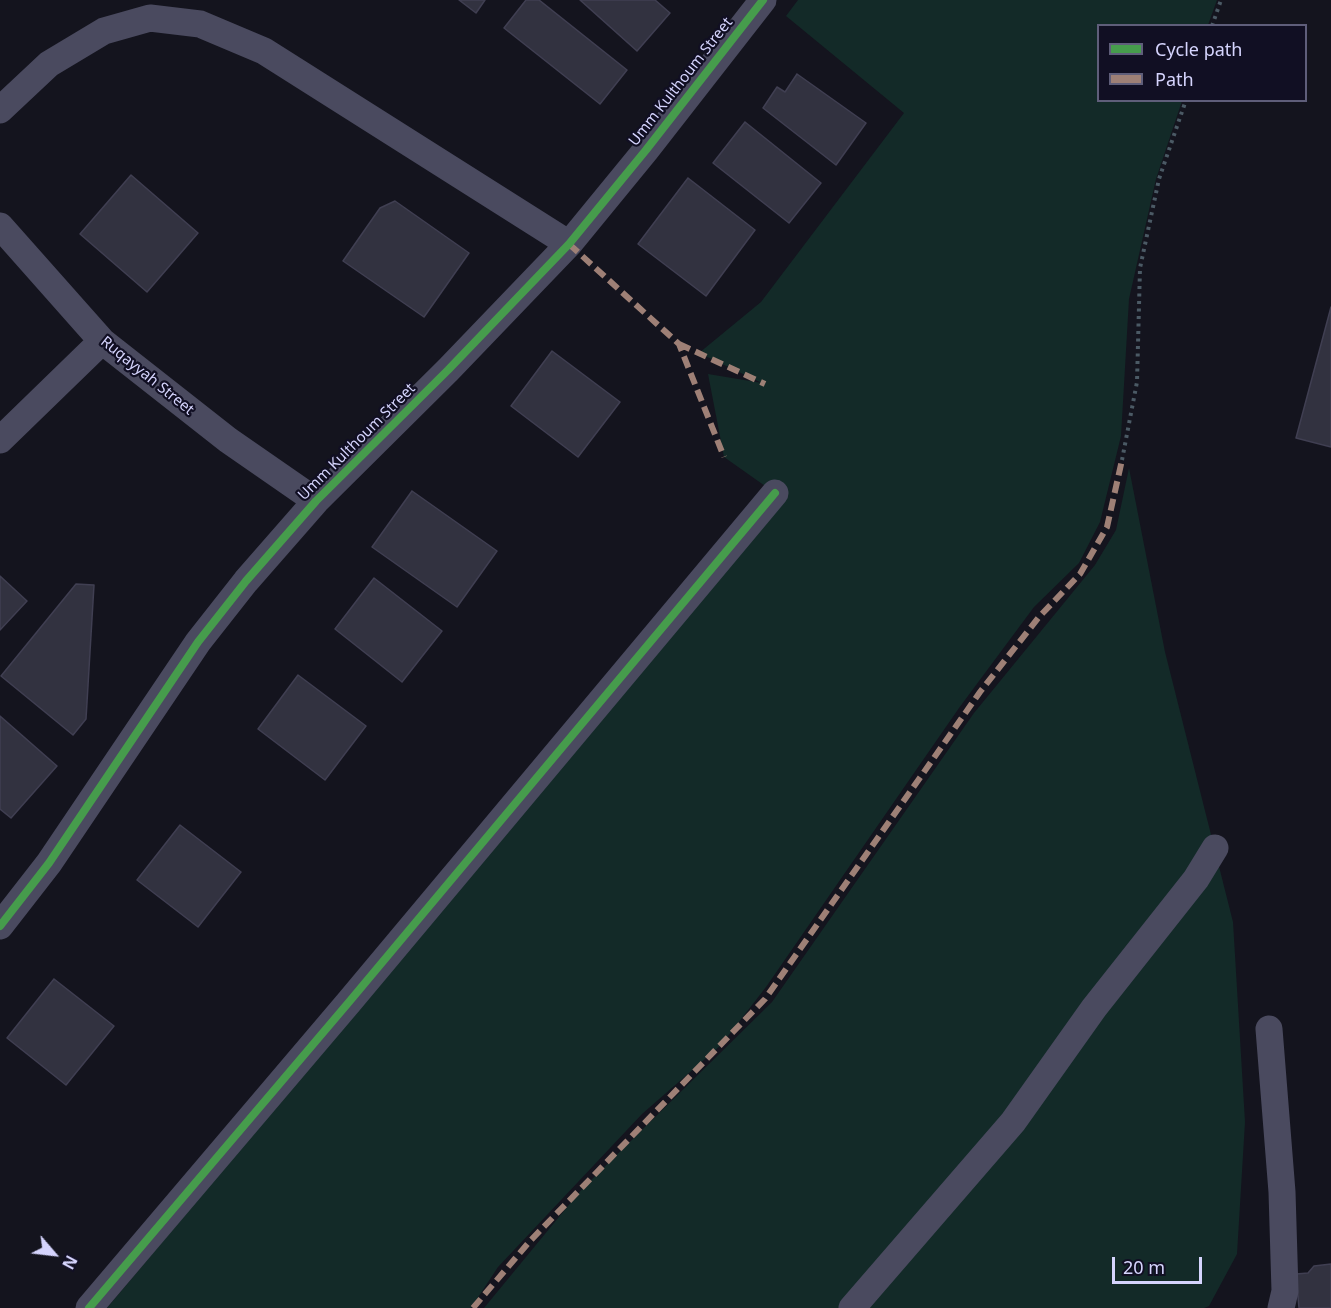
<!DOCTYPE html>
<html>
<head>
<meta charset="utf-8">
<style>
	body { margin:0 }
	#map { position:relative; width:1331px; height:1308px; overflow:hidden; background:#14141e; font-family:"Noto Sans",sans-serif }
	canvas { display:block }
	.legend { position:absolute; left:1097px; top:24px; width:210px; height:78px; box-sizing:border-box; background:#110f23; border:2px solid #5f5e7a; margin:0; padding:8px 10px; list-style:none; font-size:18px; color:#d5d4fd }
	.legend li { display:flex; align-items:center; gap:12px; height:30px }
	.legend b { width:30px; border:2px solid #5f5e7a }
	.north { position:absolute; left:24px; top:1224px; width:60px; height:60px; -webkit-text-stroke:4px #110f23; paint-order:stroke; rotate:118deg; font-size:16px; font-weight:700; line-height:24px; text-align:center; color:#d5d4fd }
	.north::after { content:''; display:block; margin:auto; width:21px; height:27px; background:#d5d4fd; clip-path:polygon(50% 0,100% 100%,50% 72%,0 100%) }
	.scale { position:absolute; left:1112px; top:1257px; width:90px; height:27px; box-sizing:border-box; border:3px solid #d5d4fd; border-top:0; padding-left:8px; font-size:18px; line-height:21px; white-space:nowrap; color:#d5d4fd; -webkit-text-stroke:4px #110f23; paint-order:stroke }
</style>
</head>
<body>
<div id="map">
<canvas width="1331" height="1308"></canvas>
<ul class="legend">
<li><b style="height:8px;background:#469c4c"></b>Cycle path</li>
<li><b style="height:8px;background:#9e8076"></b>Path</li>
</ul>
<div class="north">N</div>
<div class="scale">20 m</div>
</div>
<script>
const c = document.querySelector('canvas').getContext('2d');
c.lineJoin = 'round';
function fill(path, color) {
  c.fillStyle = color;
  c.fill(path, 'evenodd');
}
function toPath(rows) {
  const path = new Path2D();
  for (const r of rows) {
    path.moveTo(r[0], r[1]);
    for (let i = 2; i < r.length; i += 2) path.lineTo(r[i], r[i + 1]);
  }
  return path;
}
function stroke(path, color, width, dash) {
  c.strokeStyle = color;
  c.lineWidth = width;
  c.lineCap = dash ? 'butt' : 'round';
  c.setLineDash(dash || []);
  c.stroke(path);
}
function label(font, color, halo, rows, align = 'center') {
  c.font = font + ' "Noto Sans",sans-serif';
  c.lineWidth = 4.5;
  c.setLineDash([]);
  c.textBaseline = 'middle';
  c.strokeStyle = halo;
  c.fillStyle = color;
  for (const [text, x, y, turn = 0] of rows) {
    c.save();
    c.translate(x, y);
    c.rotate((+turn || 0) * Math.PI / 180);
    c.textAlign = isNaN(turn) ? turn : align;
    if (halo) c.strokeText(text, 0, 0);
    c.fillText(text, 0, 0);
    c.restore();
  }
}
const green = toPath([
	[798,0,1217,0,1208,25,1098,26,1098,100,1182,101,1156,179,1129,299,1121,436,1100,522,1079,563,1034,607,959,708,766,987,721,1045,642,1114,498,1267,471,1308,107,1308,639,672,787,488,775,493,724,457,708,374,762,383,699,353,761,302,904,113,786,16],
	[1129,468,1165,652,1233,922,1245,1122,1237,1254,1209,1306,1204,1308,484,1308,582,1189,772,1002,974,713,1095,565,1116,530]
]);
const building = toPath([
	[459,0,485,0,476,13,459,0],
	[526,0,539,0,627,70,600,104,504,28,526,0],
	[580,0,655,0,670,13,637,51,580,0],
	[797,74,866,123,836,165,763,108,777,87,785,92,797,74],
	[745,122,821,183,789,223,713,163,745,122],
	[131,175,198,233,147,292,80,234,131,175],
	[688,178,755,230,706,296,638,244,688,178],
	[395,201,469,253,424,317,343,261,380,208,395,201],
	[1331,307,1331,447,1296,438,1331,307],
	[552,351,620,402,578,457,511,406,552,351],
	[412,491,497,551,457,607,372,547,412,491],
	[0,576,27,601,0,630,0,576],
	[374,578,442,631,402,682,335,629,374,578],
	[76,584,94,585,86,719,73,735,1,676,76,584],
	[298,675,366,726,325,780,258,729,298,675],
	[0,716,57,766,11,818,0,809,0,716],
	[180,825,241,872,198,927,137,880,180,825],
	[54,979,114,1026,66,1085,7,1038,54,979],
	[1331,1264,1331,1308,1299,1308,1296,1274,1308,1273,1314,1266,1331,1264]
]);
const path = toPath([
	[1212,26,1221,0],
	[1122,460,1137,382,1140,268,1159,179,1186,100]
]);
const street = toPath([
	[0,110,49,64,104,31,150,18,200,24,264,51,569,244],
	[0,226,102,341,228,440,316,501],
	[0,440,102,341],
	[0,926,49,863,198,642,246,581,316,501,448,370,569,244,646,150,763,0],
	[1269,1029,1282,1192,1285,1291,1281,1308],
	[89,1308,349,1002,775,493],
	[852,1308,1013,1122,1094,1008,1196,879,1215,848]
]);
const quiet = toPath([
	[569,244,679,344,724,457],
	[679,344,765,384],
	[473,1308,530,1241,765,999,980,692,1039,617,1080,574,1107,527,1122,460]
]);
const cycleway = toPath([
	[0,926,49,863,198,642,246,581,316,501,448,370,569,244,646,150,763,0],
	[89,1308,349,1002,775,493]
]);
const streetNames = [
	["Umm Kulthoum Street",681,82,-52],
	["Ruqayyah Street",147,376,39],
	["Umm Kulthoum Street",357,442,-45]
];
fill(green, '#132a28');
fill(building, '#323240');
stroke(building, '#403f52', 1.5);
stroke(path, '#4b5a65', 4, [3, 4.5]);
stroke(street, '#4a4a5f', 27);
stroke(quiet, '#9e8076', 6, [12, 6]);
stroke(cycleway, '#469c4c', 8);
label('15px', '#d5d4fd', '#110f23', streetNames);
</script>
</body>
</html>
